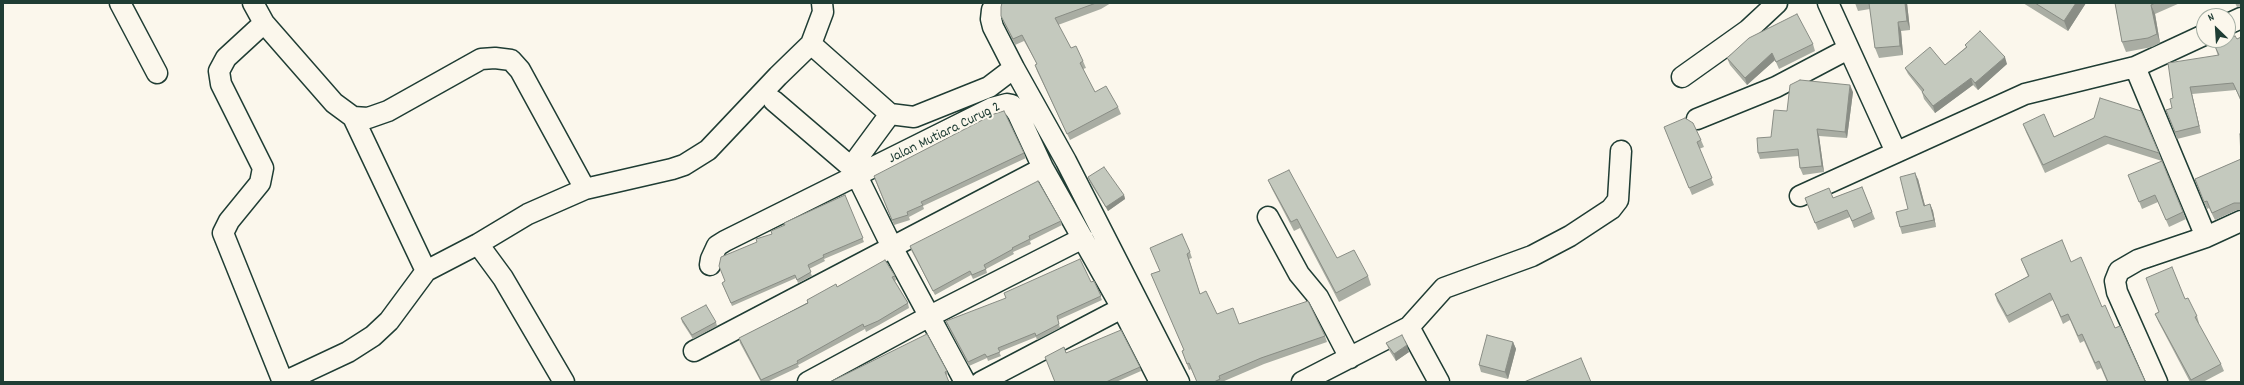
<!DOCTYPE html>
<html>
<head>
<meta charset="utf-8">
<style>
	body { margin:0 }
	#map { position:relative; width:2244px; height:385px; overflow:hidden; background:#fbf7ec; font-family:Dekko,sans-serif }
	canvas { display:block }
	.frame { position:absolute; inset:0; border:4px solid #1f3d34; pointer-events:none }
	.north { position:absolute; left:2196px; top:8px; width:40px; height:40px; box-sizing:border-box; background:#fbf7ec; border:1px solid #a3ada2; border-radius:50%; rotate:335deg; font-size:11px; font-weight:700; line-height:16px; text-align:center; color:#1f3d34 }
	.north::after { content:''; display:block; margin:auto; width:14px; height:18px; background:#1f3d34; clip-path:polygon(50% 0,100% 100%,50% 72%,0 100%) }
</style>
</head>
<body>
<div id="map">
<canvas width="2244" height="385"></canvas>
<div class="frame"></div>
<div class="north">N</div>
</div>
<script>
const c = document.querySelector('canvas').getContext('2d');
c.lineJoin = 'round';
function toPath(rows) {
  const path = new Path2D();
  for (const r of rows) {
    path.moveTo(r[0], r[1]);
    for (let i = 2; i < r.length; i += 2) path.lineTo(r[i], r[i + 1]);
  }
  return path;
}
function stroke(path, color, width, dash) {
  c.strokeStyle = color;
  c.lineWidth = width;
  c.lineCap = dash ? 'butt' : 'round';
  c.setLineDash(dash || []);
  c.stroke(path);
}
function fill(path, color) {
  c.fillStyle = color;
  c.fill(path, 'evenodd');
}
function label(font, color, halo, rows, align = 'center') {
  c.font = font + ' Dekko,sans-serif';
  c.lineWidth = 4;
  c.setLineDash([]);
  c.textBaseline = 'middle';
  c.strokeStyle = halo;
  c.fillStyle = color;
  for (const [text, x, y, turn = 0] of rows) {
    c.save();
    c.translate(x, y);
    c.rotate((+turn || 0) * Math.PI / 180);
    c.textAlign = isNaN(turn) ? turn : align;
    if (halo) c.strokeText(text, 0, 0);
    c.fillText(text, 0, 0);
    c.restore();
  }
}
const minor = toPath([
	[120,3,157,73],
	[253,3,264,23,334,103,353,117,426,271],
	[822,3,823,12,811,44,890,114,914,117,989,87,1014,68,993,27,991,19,992,10,996,3],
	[1828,3,1896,152],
	[264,23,226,58,219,71,221,84,263,168,260,183,229,221,223,233,283,382],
	[2228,24,2241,18],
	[2135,67,2206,237],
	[1014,68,1066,161,1179,382],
	[1682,77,1748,30,1777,3],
	[774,101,851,167,857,176,892,247,965,382],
	[353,117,368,118,388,111,481,59,495,58,511,60,520,70,585,189],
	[1697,119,1776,87,1848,49],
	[851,167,890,114],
	[1800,196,2025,94,2135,67,2204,35],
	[1268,217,1299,274,1318,297,1350,358],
	[478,244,503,278,564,382],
	[710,265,711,259,717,246,725,241,992,108,1007,104,1012,105,1018,114,1043,168,1122,308,1160,382],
	[1409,327,1439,382],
	[694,351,1043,168],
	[284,382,348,352,373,336,389,321,426,271,478,244,528,214,585,189,672,169,684,165,708,150,778,76,811,44],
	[808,382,930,316,1083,238],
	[981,382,1122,308],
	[1302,382,1409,327,1444,288,1532,256,1570,236,1611,209,1618,200,1621,151],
	[2157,382,2117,292,2115,281,2119,271,2138,260,2206,237,2241,221]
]);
const wall = toPath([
	[1014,3,1111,3,1101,9,1058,25,1071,48,1083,61,1086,68,1083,69,1095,92,1118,107,1121,114,1070,140,1037,71,1035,65,1037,64,1024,41,1015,45,1004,23,1001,16],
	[1855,3,1907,3,1910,30,1901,31,1903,55,1879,58,1875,48,1870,9,1858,11],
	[2023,3,2086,3,2068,31],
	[2115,3,2180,3,2155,14,2160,43,2152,47,2126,52,2122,42],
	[2235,3,2241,3,2241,6,2237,7],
	[2241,37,2241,102,2236,90,2192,94,2201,133,2177,139,2166,110,2172,108,2173,98,2218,56,2214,44,2237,39],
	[1813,44,1815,51,1779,69,1775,60,1747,85,1730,65,1727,58],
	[1965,45,2007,64,1978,90,1973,85,1935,113,1924,99,1922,92,1908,74,1905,68,1945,65,1966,47],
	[1853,92,1847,138,1819,136,1824,172,1803,175,1800,168,1799,156,1760,159,1758,153,1771,137,1787,111],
	[2094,118,2159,153,2162,161,2108,144,2045,173,2026,132,2023,124,2054,137],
	[1664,127,1701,140,1704,147,1699,149,1714,185,1692,195],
	[2241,134,2241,210,2237,210,2215,220,2209,208,2207,209,2195,179,2241,159],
	[1024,153,1026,158,923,206,924,209,909,217,910,220,894,225,875,180],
	[1088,177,1124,195,1125,199,1108,211,1089,181],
	[1918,179,1925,206,1930,204,1933,211,1936,227,1902,234,1900,227,1908,209],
	[1268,180,1337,258,1368,276,1371,285,1339,302,1300,228,1294,231,1272,189],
	[2131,181,2183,212,2186,219,2169,227,2158,202,2142,209],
	[1862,187,1875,219,1854,228,1850,217,1818,230,1805,198,1833,198],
	[845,195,864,242,824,259,825,261,809,269,812,276,798,283,796,278,732,306,722,283,725,281,772,234,785,225],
	[1061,221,1062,225,1030,241,1031,244,1013,252,1014,254,986,269,987,273,973,279,971,275,935,295,911,250,910,246],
	[1150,248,1190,252,1192,258,1189,259,1200,294,1217,314,1239,324,1325,336,1327,342,1264,364,1222,382,1197,382,1191,369,1189,370,1182,351,1184,350,1151,274,1160,271],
	[2021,259,2071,262,2102,307,2115,328,2120,326,2145,382,2107,382,2101,368,2097,370,2084,341,2080,343,2070,320,2063,324,2053,300,2009,323,1997,301,1995,294,2028,276],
	[895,276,896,280,895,281,908,303,909,308,879,325,866,332,865,329,798,365,799,367,767,382,761,382,740,343,739,338,808,304,807,300,837,287],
	[1094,281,1102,300,1058,320,1060,328,1037,340,1036,337,999,352,1001,356,988,361,987,358,969,366,947,325,946,321,1091,282],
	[2185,299,2197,316,2199,323,2198,323,2221,364,2224,371,2203,382,2190,382,2158,321,2155,314],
	[681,318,716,322,717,326,693,339,682,322],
	[1513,342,1516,349,1508,379,1481,372,1479,365],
	[1386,343,1409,352,1396,361,1389,350],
	[1066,352,1140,367,1141,371,1116,382,1054,382],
	[947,371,948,374,946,375,832,382]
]);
const shadedWall = toPath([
	[1905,3,1907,3,1910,30,1907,21],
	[2076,3,2086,3,2068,31,2064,21],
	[2151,5,2155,14,2160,43,2157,34],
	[1898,22,1901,31,1903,55,1900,46],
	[1772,53,1775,60,1747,85,1745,78],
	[2005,57,2007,64,1978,90,1975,83],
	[1971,78,1973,85,1935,113,1933,106],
	[1850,85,1853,92,1847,138,1845,132],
	[2190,87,2192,94,2201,133,2199,126],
	[1817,129,1819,136,1824,172,1822,166],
	[1915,173,1918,179,1927,213,1924,206],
	[1124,195,1125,199,1108,211,1106,207],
	[1930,204,1933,211,1936,227,1934,220],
	[1513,342,1516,349,1508,379,1505,372],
	[1407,345,1409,352,1396,361,1394,354]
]);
const building = toPath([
	[1002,3,1096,3,1055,18,1071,48,1076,46,1083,61,1080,63,1095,92,1106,86,1118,107,1067,134,1035,65,1037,64,1022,35,1013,39,1001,16,1001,7,1002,3],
	[1869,3,1905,3,1907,21,1898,22,1900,46,1875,48,1869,3],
	[2035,3,2076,3,2064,21,2035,3],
	[2115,3,2155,3,2151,5,2157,34,2148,38,2122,42,2115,3],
	[1797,14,1813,44,1776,62,1772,53,1745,78,1727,58,1749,38,1797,14],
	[1980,31,2005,57,1975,83,1971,78,1933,106,1922,92,1924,90,1905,68,1930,47,1945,65,1967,47,1965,45,1980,31],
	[2235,36,2237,39,2241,37,2241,100,2233,83,2190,87,2199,126,2175,132,2166,110,2172,108,2170,99,2173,98,2168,63,2219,55,2214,44,2225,40,2228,40,2228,39,2235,36],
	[1800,80,1850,85,1845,132,1817,129,1822,166,1800,168,1798,149,1758,153,1757,138,1771,137,1774,110,1787,111,1790,85,1800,80],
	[2100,98,2141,111,2159,153,2105,136,2043,165,2023,124,2044,114,2054,137,2094,118,2100,98],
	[1004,111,1024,153,921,202,923,205,907,212,908,215,892,220,874,176,994,114,1004,111],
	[1685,118,1693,123,1701,140,1697,142,1712,178,1689,188,1664,127,1685,118],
	[2240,134,2241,134,2241,203,2234,203,2212,213,2207,201,2204,202,2195,179,2241,159,2240,134],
	[2162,161,2183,212,2166,220,2155,195,2139,202,2128,175,2162,161],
	[1104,167,1124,195,1106,207,1088,177,1104,167],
	[1289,170,1337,258,1354,250,1368,276,1336,293,1297,219,1291,222,1268,180,1289,170],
	[1915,173,1924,206,1930,204,1934,220,1900,227,1896,212,1908,209,1900,177,1915,173],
	[1038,181,1061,221,1029,236,1030,239,1012,248,1013,249,984,265,986,269,972,275,970,271,933,291,910,246,1038,181],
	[1862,187,1872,212,1852,221,1847,210,1815,223,1805,198,1829,188,1833,198,1862,187],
	[845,195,863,238,823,255,824,257,808,265,811,272,797,280,795,275,731,303,722,283,725,281,719,266,721,257,757,242,756,239,772,234,771,231,785,225,784,223,845,195],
	[1182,234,1190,252,1187,254,1200,294,1206,291,1217,314,1233,308,1239,324,1308,301,1325,336,1261,358,1219,376,1220,379,1214,382,1197,382,1189,363,1187,364,1182,351,1184,350,1151,274,1160,271,1150,248,1182,234],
	[2062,240,2071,262,2081,257,2102,307,2105,305,2115,328,2120,326,2145,381,2143,382,2108,382,2099,361,2095,363,2082,334,2078,336,2068,314,2061,317,2050,293,2007,316,1995,294,2029,276,2021,259,2062,240],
	[1080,259,1091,282,1094,281,1101,296,1057,316,1059,324,1036,336,1035,333,998,348,1000,352,987,357,985,354,968,362,946,321,1006,298,1004,293,1080,259],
	[885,260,895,276,892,277,908,303,878,321,864,327,863,324,797,361,798,363,761,380,739,338,808,303,807,300,836,284,837,287,885,260],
	[2172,267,2185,299,2188,298,2197,316,2195,317,2221,364,2191,380,2155,314,2159,312,2146,278,2172,267],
	[706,305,716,322,692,335,681,318,706,305],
	[1121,330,1140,367,1106,382,1055,382,1045,357,1064,347,1066,353,1121,330],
	[927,334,947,371,945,372,949,382,832,382,832,381,927,334],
	[1402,335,1407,345,1394,354,1386,343,1402,335],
	[1487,335,1513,342,1505,372,1479,365,1487,335],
	[1581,358,1591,382,1524,382,1581,358]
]);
const streetNames = [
	["Jalan Mutiara Curug 2",945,134,-26]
];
stroke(minor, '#1f3d34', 23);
stroke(minor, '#fbf7ec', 20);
fill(wall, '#a9ada3');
fill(shadedWall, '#898d85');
fill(building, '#c4c9be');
stroke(building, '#898d85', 1);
label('15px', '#1f3d34', '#fbf7ec', streetNames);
</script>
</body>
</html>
